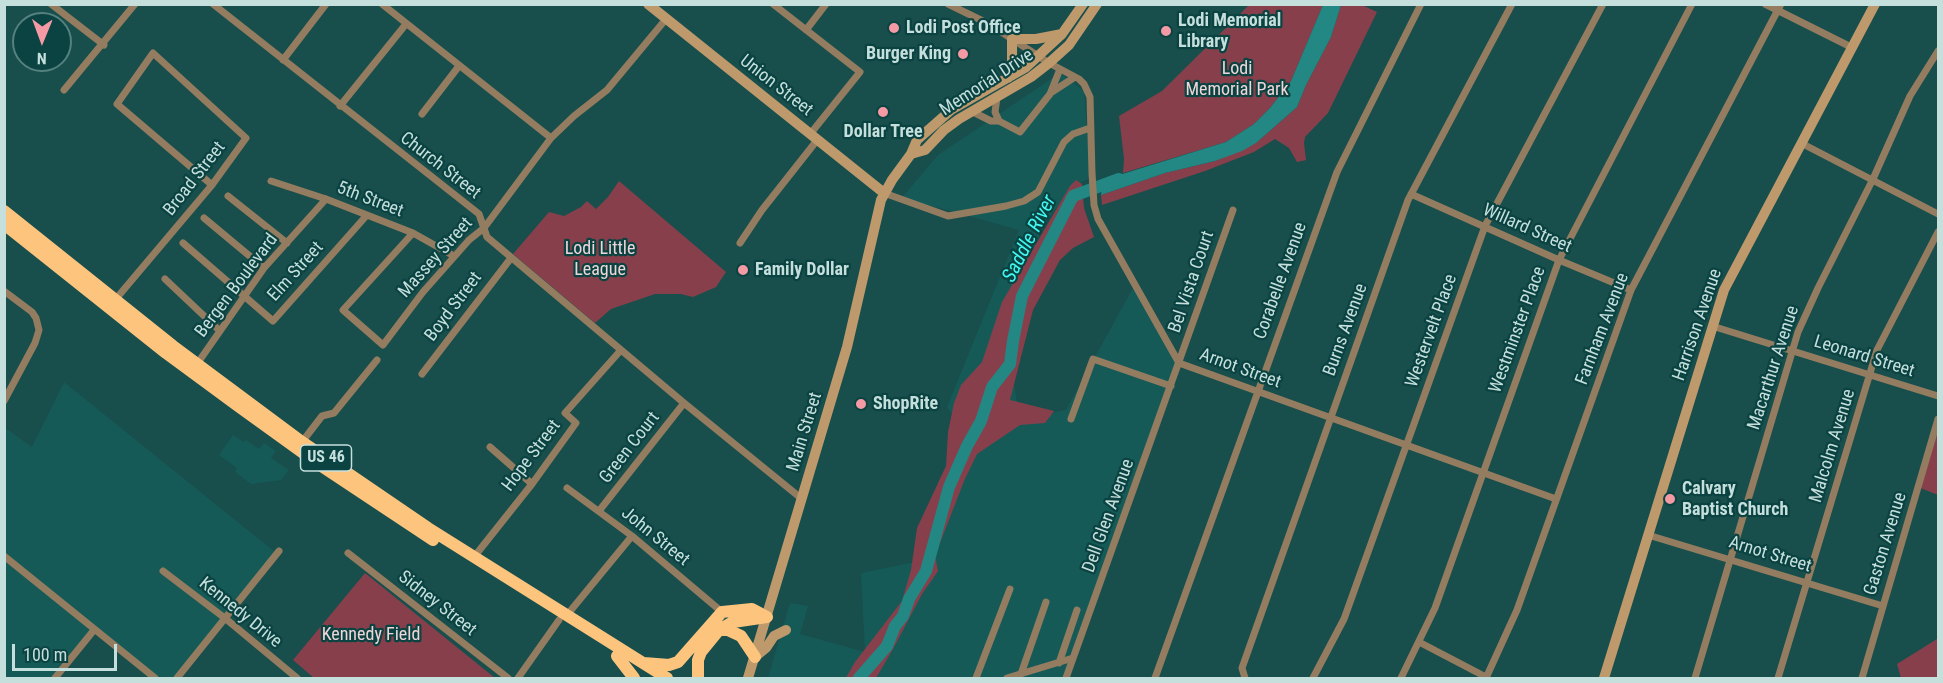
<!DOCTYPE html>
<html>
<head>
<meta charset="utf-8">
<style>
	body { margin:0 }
	#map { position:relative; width:1943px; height:683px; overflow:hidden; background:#184e4c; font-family:"Roboto Condensed",sans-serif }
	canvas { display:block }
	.frame { position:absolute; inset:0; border:6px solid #c5dfdd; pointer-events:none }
	.north { position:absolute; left:12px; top:12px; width:60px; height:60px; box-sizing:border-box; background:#0a4341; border:2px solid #55817f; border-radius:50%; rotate:181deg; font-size:16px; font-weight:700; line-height:24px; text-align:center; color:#c5dfdd }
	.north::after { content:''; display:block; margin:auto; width:21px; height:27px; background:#f49aa5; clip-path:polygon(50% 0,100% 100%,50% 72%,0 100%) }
	.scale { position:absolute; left:12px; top:644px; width:105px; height:27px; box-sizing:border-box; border:3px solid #c5dfdd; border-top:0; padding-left:8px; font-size:18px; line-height:21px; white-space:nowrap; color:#c5dfdd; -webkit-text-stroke:4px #0a4341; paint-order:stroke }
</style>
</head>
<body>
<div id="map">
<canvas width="1943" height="683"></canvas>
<div class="frame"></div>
<div class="north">N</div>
<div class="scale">100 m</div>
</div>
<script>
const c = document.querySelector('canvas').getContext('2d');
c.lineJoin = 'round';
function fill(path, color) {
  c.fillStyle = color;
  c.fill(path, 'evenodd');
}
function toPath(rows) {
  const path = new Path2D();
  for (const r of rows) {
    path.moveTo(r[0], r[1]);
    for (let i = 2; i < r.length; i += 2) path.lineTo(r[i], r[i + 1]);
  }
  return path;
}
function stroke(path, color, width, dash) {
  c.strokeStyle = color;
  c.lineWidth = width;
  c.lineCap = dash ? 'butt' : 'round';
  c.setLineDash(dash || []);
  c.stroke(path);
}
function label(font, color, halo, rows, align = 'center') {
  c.font = font + ' "Roboto Condensed",sans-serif';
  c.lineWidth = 4.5;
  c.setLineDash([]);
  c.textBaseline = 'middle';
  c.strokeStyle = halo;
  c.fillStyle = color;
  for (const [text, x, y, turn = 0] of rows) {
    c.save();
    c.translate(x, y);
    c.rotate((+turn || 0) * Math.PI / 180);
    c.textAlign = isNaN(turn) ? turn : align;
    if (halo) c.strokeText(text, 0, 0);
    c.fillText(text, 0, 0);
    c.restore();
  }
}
const built = toPath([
	[1060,73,1084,91,1091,178,1074,185,1043,225,1004,328,1020,419,1066,410,1134,286,1180,366,1068,678,768,678,790,603,808,606,800,634,865,652,861,573,920,561,964,431,947,407,1019,230,940,208,899,201,938,155],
	[64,382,275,552,177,678,153,678,94,632,52,678,5,678,4,427,32,447],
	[233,435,244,442,246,440,259,449,264,443,276,451,271,458,289,470,281,480,251,484,235,472,237,468,219,455]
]);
const green = toPath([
	[1249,5,1323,5,1291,81,1270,108,1254,124,1226,142,1123,173,1124,159,1119,116,1162,91],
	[1341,5,1362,5,1377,12,1328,113,1305,137,1304,143,1306,160,1297,162,1289,148,1275,139,1254,152,1205,171,1102,205,1101,195,1165,173,1215,161,1256,143,1297,107,1306,85,1331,37],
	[1076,180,1082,184,1084,208,1094,237,1073,248,1060,260,1033,310,1010,400,1054,411,1045,423,1020,425,977,454,964,481,935,556,938,571,922,594,893,649,876,678,846,678,855,662,902,601,911,570,917,528,946,466,948,432,954,403,961,385,982,362,1002,302,1070,186],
	[619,181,726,272,716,287,693,297,681,294,655,294,611,309,595,323,513,254,549,212,564,216,581,207,587,201,596,209,608,197],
	[1938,421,1938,495,1918,487],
	[365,573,495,678,314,678,293,660],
	[1938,630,1938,678,1901,678,1897,664,1937,639]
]);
const water = toPath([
	[1323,5,1341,5,1331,37,1306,85,1297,107,1256,143,1242,151,1215,161,1165,173,1101,195,1103,180,1226,142,1254,124,1270,108,1291,81]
]);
const river = toPath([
	[859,678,887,646,895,626,903,616,909,599,926,571,949,487,967,446,981,421,992,387,1010,364,1013,341,1022,296,1073,196,1119,179]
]);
const street = toPath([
	[51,4,104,45],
	[213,4,479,214,487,237,684,403,802,499],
	[382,4,551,138],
	[773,4,860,72,811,133],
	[948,4,989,24,1049,63,1079,79,1084,84,1090,97,1092,173,1094,205,1098,219,1179,363,1556,499],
	[1765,4,1851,47],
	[806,30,826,4],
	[283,60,326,4],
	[64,90,135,4],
	[1052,92,1075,77],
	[997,98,995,112,999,121],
	[340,106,406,24],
	[973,112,991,121,999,121,1020,132,1050,94,1060,69],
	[422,114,459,66],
	[1801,143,1938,214],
	[271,181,326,199,413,233,454,256],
	[884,193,948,216,1006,206,1024,201,1038,192,1064,142,1073,134,1090,128],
	[1411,194,1559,260,1631,290],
	[228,196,287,243],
	[204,218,264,268],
	[413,233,343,310,383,345,423,292,469,240,484,228,551,138,574,116,607,90,666,19],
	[183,243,273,321,367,215],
	[740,243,762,210,818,139],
	[165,279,220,331],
	[4,291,32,312,36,318,39,330,35,343,4,401],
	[115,300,212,185,246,138,153,53,117,104,212,185],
	[1712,326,1938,396],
	[197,364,264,268,326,199],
	[422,374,511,258],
	[1071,419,1093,359,1171,386],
	[302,442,322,416,334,413,377,360],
	[490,447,532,484],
	[567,488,632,536,722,612],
	[599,511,684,403],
	[1648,535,1883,606],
	[348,553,508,678],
	[4,556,155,678],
	[474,557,532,484,576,423,565,413,621,350],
	[163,571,226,619,297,678],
	[567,615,632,536],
	[1419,642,1486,677],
	[1059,663,1077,610],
	[1021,674,1046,602],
	[55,678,94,630],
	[177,678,279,551],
	[518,678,559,620],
	[976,678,1010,589],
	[1007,678,1073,658],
	[1066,678,1233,210],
	[1155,678,1337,172,1421,4],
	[1245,678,1242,668,1408,200,1512,4],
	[1313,678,1344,619,1485,226,1603,4],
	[1401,678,1435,608,1559,260,1692,4],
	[1486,678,1517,610,1631,290,1781,4],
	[1695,678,1798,332,1818,288,1873,179,1910,96,1938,51],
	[1778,678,1877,350,1938,232],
	[1862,678,1938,419]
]);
const secondary = toPath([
	[648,4,884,193],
	[1008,78,1012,68,1012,39,1036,39,1062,34],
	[911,154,925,150,944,130,959,119,1031,77,1049,63,1069,45,1097,4],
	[755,657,766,648,774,636,786,630],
	[748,678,847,347,881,200,892,180,911,154,917,140,951,110,1025,68,1062,34,1083,4],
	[1604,678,1724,290,1875,4]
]);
const highway = toPath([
	[4,211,173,346,302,442,428,528,667,678],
	[4,224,166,353,238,406,317,463,433,540],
	[719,630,728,630,741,636,755,657],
	[617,656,634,678],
	[644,663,669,665,678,662,722,612,752,609,767,617],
	[698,678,698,660,701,652,719,630,733,622,767,617]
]);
const markers = [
	[894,28,6,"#f49aa5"],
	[1166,31,6,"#f49aa5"],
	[963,54,6,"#f49aa5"],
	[883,112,6,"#f49aa5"],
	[743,270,6,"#f49aa5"],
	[861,404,6,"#f49aa5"],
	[1670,499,6,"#f49aa5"]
];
const shields = [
	[326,458,51]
];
const shieldNames = [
	["US 46",326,458]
];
const poiNames = [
	["Lodi Memorial",1178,21],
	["Library",1178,42],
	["Lodi Post Office",906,28],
	["Burger King",951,54,"right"],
	["Dollar Tree",883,132,"center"],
	["Family Dollar",755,270],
	["ShopRite",873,404],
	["Calvary",1682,489],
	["Baptist Church",1682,510]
];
const parkNames = [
	["Lodi",1237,69],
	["Memorial Park",1237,90],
	["Lodi Little",600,249],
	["League",600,270],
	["Kennedy Field",371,635]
];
const streetNames = [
	["Memorial Drive",987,83,-33],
	["Union Street",776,86,38],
	["Church Street",440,166,38],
	["Broad Street",195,179,-52],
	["5th Street",370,200,21],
	["Willard Street",1527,229,24],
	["Massey Street",436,258,-48],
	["Elm Street",296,272,-48],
	["Corabelle Avenue",1281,281,-70],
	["Bel Vista Court",1192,282,-71],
	["Bergen Boulevard",237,286,-53],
	["Boyd Street",454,307,-53],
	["Harrison Avenue",1698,325,-71],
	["Farnham Avenue",1603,329,-69],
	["Burns Avenue",1346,330,-70],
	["Westminster Place",1518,330,-70],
	["Westervelt Place",1432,331,-70],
	["Leonard Street",1864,357,17],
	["Macarthur Avenue",1774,368,-72],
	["Arnot Street",1240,369,20],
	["Main Street",805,432,-73],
	["Malcolm Avenue",1833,446,-73],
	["Green Court",630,448,-52],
	["Hope Street",532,456,-53],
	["Dell Glen Avenue",1109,516,-70],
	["John Street",655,537,39],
	["Gaston Avenue",1886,544,-73],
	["Arnot Street",1770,555,17],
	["Sidney Street",437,604,38],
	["Kennedy Drive",240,613,39]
];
const waterNames = [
	["Saddle River",1030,239,-63]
];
fill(built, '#165a58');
fill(green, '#87404b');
fill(water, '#238784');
stroke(river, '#238784', 12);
stroke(street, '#937c5f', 7);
stroke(secondary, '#be996c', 10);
stroke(highway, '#fdc47d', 12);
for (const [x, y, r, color] of markers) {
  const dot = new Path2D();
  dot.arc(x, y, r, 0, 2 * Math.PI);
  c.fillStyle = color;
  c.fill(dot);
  stroke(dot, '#0a4341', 2);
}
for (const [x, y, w] of shields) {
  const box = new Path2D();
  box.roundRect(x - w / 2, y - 13, w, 26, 4.5);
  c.fillStyle = '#0a4341';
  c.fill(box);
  stroke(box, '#c5dfdd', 1.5);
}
label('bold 16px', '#c5dfdd', null, shieldNames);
label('bold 18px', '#c5dfdd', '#0a4341', poiNames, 'left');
label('18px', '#efd6d8', '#0a4341', parkNames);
label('18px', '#c5dfdd', '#0a4341', streetNames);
label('italic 20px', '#42f8f2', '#0a4341', waterNames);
</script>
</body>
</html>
